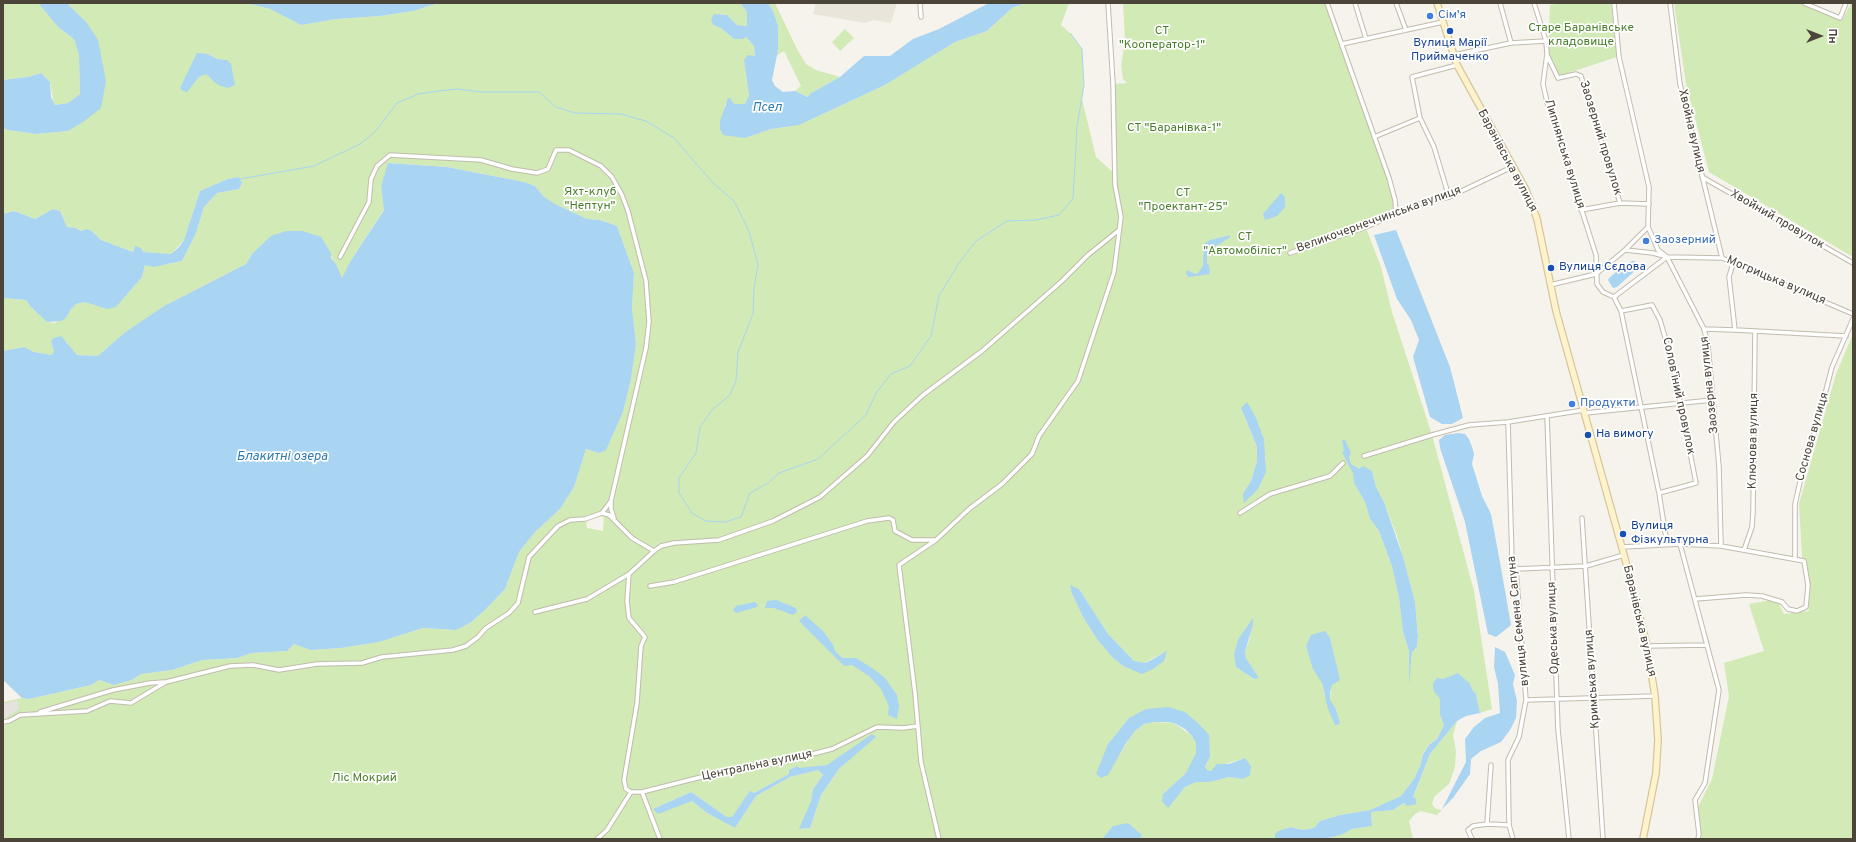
<!DOCTYPE html>
<html>
<head>
<meta charset="utf-8">
<style>
	body { margin:0 }
	#map { position:relative; width:1856px; height:842px; overflow:hidden; background:#f6f3ec; font-family:Overpass,sans-serif }
	canvas { display:block }
	.frame { position:absolute; inset:0; border:4px solid #4b4439; pointer-events:none }
	.north { position:absolute; left:1800px; top:16px; width:40px; height:40px; -webkit-text-stroke:3px #fff; paint-order:stroke; rotate:90deg; font-size:11px; font-weight:700; line-height:16px; text-align:center; color:#4b4439 }
	.north::after { content:''; display:block; margin:auto; width:14px; height:18px; background:#4b4439; clip-path:polygon(50% 0,100% 100%,50% 72%,0 100%) }
</style>
</head>
<body>
<div id="map">
<canvas width="1856" height="842"></canvas>
<div class="frame"></div>
<div class="north">Пн</div>
</div>
<script>
const c = document.querySelector('canvas').getContext('2d');
c.lineJoin = 'round';
function fill(path, color) {
  c.fillStyle = color;
  c.fill(path, 'evenodd');
}
function toPath(rows) {
  const path = new Path2D();
  for (const r of rows) {
    path.moveTo(r[0], r[1]);
    for (let i = 2; i < r.length; i += 2) path.lineTo(r[i], r[i + 1]);
  }
  return path;
}
function stroke(path, color, width, dash) {
  c.strokeStyle = color;
  c.lineWidth = width;
  c.lineCap = dash ? 'butt' : 'round';
  c.setLineDash(dash || []);
  c.stroke(path);
}
function label(font, color, halo, rows, align = 'center') {
  c.font = font + ' Overpass,sans-serif';
  c.lineWidth = 3.5;
  c.setLineDash([]);
  c.textBaseline = 'middle';
  c.strokeStyle = halo;
  c.fillStyle = color;
  for (const [text, x, y, turn = 0] of rows) {
    c.save();
    c.translate(x, y);
    c.rotate((+turn || 0) * Math.PI / 180);
    c.textAlign = isNaN(turn) ? turn : align;
    if (halo) c.strokeText(text, 0, 0);
    c.fillText(text, 0, 0);
    c.restore();
  }
}
const residential = toPath([
	[810,3,897,3,891,23,873,20,865,23,813,14,815,5]
]);
const green = toPath([
	[3,3,38,3,59,28,74,39,79,55,80,94,68,103,54,105,50,82,41,73,28,77,3,80],
	[67,3,246,3,270,9,301,25,336,19,380,16,413,11,439,3,740,3,747,12,747,26,737,25,727,15,721,14,713,25,721,28,734,39,746,37,754,46,755,56,744,60,749,97,745,105,734,104,731,101,725,104,724,111,745,138,771,129,799,125,885,85,955,42,987,31,1012,8,1025,3,1069,3,1061,25,1071,34,1082,49,1084,85,1082,99,1096,157,1114,173,1113,84,1127,83,1123,79,1121,66,1125,40,1123,3,1327,3,1395,200,1396,214,1366,228,1381,267,1392,312,1432,435,1474,591,1492,709,1480,713,1476,694,1472,689,1470,684,1440,698,1440,715,1444,725,1437,739,1429,745,1423,753,1420,766,1414,779,1401,796,1370,810,1340,815,1320,821,1314,828,1302,830,1291,827,1278,831,1275,834,1275,839,1140,839,1142,835,1113,826,1102,839,3,839,3,702,22,698,29,699,91,685,99,680,114,685,132,680,141,674,172,670,202,660,237,658,252,653,287,651,294,644,312,650,341,648,379,642,423,628,456,630,470,623,485,610,505,589,519,552,535,532,560,509,574,487,586,449,599,453,606,449,623,412,631,379,636,344,632,308,634,273,617,226,600,220,587,219,555,204,543,196,535,186,524,182,447,167,389,163,381,186,384,209,350,262,342,279,326,245,252,254,246,264,164,306,124,333,98,356,77,355,69,347,67,342,53,338,51,342,54,351,52,355,34,352,24,347,3,351,3,298,26,300,31,307,47,322,54,323,66,318,71,309,76,304,85,302,100,306,123,299,142,277,145,265,169,264,182,261,196,233,204,207,217,193,239,189,242,183,239,177,228,179,200,191,184,240,171,254,142,252,134,249,133,252,101,240,92,231,87,229,82,231,76,228,67,227,60,211,53,209,35,219,14,211,3,214,3,128,8,130,36,134,68,131,83,122,87,23],
	[208,54,217,59,227,60,199,77,187,91,180,88,191,68],
	[1241,409,1266,458,1243,494,1251,481,1257,461,1257,447],
	[1372,471,1376,487,1384,502,1398,539,1415,602,1418,637,1417,647,1412,652,1409,680,1409,651,1403,632,1399,598,1392,566,1379,531,1370,519,1365,502,1354,483,1362,484,1366,488,1366,480],
	[599,516,604,517,603,531,587,528,586,521],
	[1079,589,1108,634,1134,661,1145,663,1162,653,1139,672,1123,666,1113,658,1097,639,1083,617,1072,594],
	[1253,619,1249,641,1245,652,1246,658,1259,678,1254,679,1236,667],
	[1311,635,1330,638,1334,658,1330,700,1335,707,1325,697,1322,683,1306,646],
	[1129,718,1199,724,1208,762,1205,767,1206,770,1211,771,1222,765,1245,758,1243,779,1229,777,1210,782,1196,782,1185,787,1177,795,1173,803,1163,794,1186,773,1192,763,1196,753,1196,743,1192,736,1174,723,1154,722,1144,724,1134,732,1114,763,1108,744],
	[876,736,839,769,821,795,810,828,800,829,811,801,813,789,823,775,818,770,790,777,756,796,735,828,707,813,692,801,653,809,691,792,727,817,732,817,750,792,754,793,789,774,789,770,797,766,798,769,827,765],
	[768,3,775,3,798,51,806,64,816,70,840,77,811,93,809,97,795,91,801,86,784,51,776,56,778,50,773,11],
	[1563,3,1611,3,1617,57,1559,76,1548,52,1550,5],
	[1674,3,1799,3,1842,20,1851,3,1853,3,1853,257,1709,172,1686,84],
	[845,29,854,38,840,51,832,42],
	[1853,334,1853,839,1699,839,1701,829,1698,807,1712,779,1729,696,1724,663,1764,651,1749,604,1777,599,1784,614,1809,611,1802,556,1799,504,1836,374],
	[1457,721,1453,735,1456,751,1455,767,1449,784,1434,797,1432,804,1436,809,1442,810,1437,815,1421,811,1415,814,1409,821,1413,839,1324,839,1341,835,1352,829,1372,826,1371,812,1393,810,1413,798,1430,754]
]);
const parking = toPath([
	[17,700,19,709,3,720,3,704]
]);
const water = toPath([
	[38,3,67,3,87,23,98,40,106,81,101,108,83,122,68,131,36,134,8,130,3,128,3,80,28,77,41,73,50,82,51,97,55,105,68,103,80,94,79,55,74,39,59,28],
	[246,3,439,3,413,11,380,16,336,19,301,25,270,9],
	[740,3,768,3,773,11,778,26,778,50,772,80,775,86,783,92,795,91,808,97,811,93,840,77,864,56,890,56,913,39,939,29,989,3,1025,3,1012,8,987,31,955,42,885,85,799,125,771,129,745,138,723,135,720,129,720,121,728,98,730,98,734,104,745,104,749,96,744,60,748,55,755,56,754,46,746,37,743,39,734,39,721,28,713,25,711,19,714,14,727,15,737,25,747,26,747,12],
	[197,53,208,54,217,59,227,60,231,64,235,85,228,88,218,85,206,74,199,77,187,92,183,91,180,88],
	[388,163,447,167,524,182,535,186,543,196,555,204,587,219,600,220,617,226,634,273,632,308,636,344,631,379,623,412,606,450,599,453,586,449,574,487,560,509,535,532,519,552,505,589,485,610,470,623,456,630,423,628,379,642,341,648,311,650,294,644,287,651,252,653,237,658,202,660,172,670,141,674,132,680,114,685,99,680,91,685,29,699,22,698,3,680,3,351,24,347,34,352,52,355,54,351,51,342,53,338,61,336,77,355,98,356,124,333,164,306,246,264,252,254,271,236,286,231,303,231,321,237,331,253,331,258,336,264,342,278,350,262,384,210,381,186],
	[239,177,242,183,239,189,217,193,204,207,196,233,182,261,153,267,145,265,142,277,116,307,107,309,85,302,76,304,71,309,66,318,61,321,47,322,31,307,26,300,3,298,3,214,14,211,35,219,53,209,60,211,67,227,76,228,81,231,87,229,92,231,101,240,133,252,135,246,141,248,143,252,171,254,179,247,184,240,200,191,228,179],
	[1281,193,1285,197,1285,207,1277,216,1265,220,1263,214],
	[1396,230,1450,367,1463,418,1452,424,1442,424,1430,417,1413,357,1419,340,1411,320,1397,299,1374,235],
	[1231,235,1229,238,1213,248,1207,255,1207,263,1209,266,1210,274,1189,277,1186,274,1187,270,1195,274,1198,273,1203,266,1204,244,1210,240],
	[1632,261,1635,261,1638,268,1617,287,1613,288,1608,280,1609,278,1622,267],
	[1247,402,1256,418,1264,440,1266,472,1258,489,1244,503,1243,494,1251,481,1257,461,1257,447,1241,408],
	[1458,433,1465,434,1469,439,1472,447,1474,454,1472,464,1482,496,1491,514,1501,568,1511,625,1496,637,1488,634,1465,522,1440,448,1439,440,1445,435],
	[1342,440,1345,440,1351,453,1349,457,1351,464,1359,469,1363,466,1372,471,1376,487,1384,502,1403,557,1415,602,1418,637,1417,647,1412,652,1409,685,1409,651,1403,632,1399,598,1392,566,1379,531,1370,519,1365,502,1354,483,1353,473,1342,452,1344,451],
	[1070,585,1079,589,1108,634,1134,661,1146,663,1167,651,1164,661,1153,669,1142,674,1123,666,1113,658,1097,639,1083,617,1072,594],
	[776,600,796,608,797,612,793,615,774,608,765,608,767,601],
	[755,602,758,605,757,607,736,613,733,610,736,606],
	[805,615,823,631,833,645,835,651,842,658,856,658,872,668,885,678,897,695,899,706,897,719,888,715,889,707,881,689,869,676,852,665,844,666,799,621],
	[1253,618,1253,624,1245,652,1246,658,1259,678,1254,679,1236,667,1234,654,1239,638],
	[1325,631,1330,638,1340,680,1332,685,1330,693,1330,700,1335,707,1340,723,1338,725,1335,725,1328,709,1322,683,1313,669,1306,646,1311,635],
	[1495,647,1505,652,1515,675,1513,684,1517,701,1516,718,1510,730,1501,742,1481,751,1471,759,1470,774,1453,798,1442,809,1466,762,1465,739,1474,727,1485,718,1500,713,1498,684,1494,667],
	[1458,673,1470,684,1472,689,1476,694,1480,713,1466,716,1457,721,1430,754,1413,797,1416,799,1416,804,1407,806,1404,803,1393,810,1371,812,1372,826,1352,829,1341,835,1324,839,1275,839,1275,834,1278,831,1291,827,1302,830,1314,828,1320,821,1340,815,1370,810,1401,796,1414,779,1420,766,1423,754,1429,745,1437,739,1444,725,1440,715,1440,699,1433,690,1433,683,1437,678,1443,679],
	[1168,707,1185,712,1199,724,1209,735,1210,756,1205,767,1207,770,1211,771,1217,764,1229,764,1245,758,1251,766,1250,775,1243,779,1229,777,1210,782,1196,782,1185,787,1168,808,1162,801,1163,794,1186,773,1196,753,1196,743,1192,736,1185,729,1174,723,1167,722,1154,722,1144,724,1134,732,1125,745,1108,775,1101,778,1096,774,1108,744,1129,718,1146,709],
	[872,734,876,737,839,769,821,795,810,828,799,829,811,801,813,789,823,775,818,770,790,777,756,796,735,828,707,813,692,801,658,814,653,809,691,792,727,817,732,817,750,791,754,793,789,774,789,770,797,766,799,768,827,765],
	[1128,823,1142,835,1140,839,1102,839,1113,826]
]);
const stream = toPath([
	[240,179,314,166,360,144,375,132,397,103,418,94,439,91,457,89,482,92,539,92,556,107,575,113,621,114,646,121,674,138,713,183,734,201,749,231,758,265,754,288,753,314,738,352,736,381,730,395,712,410,700,427,696,453,679,478,679,493,692,513,706,521,725,522,741,517,750,493,768,483,779,473,818,459,866,415,876,393,891,374,910,366,931,336,939,296,959,263,976,241,1007,221,1036,220,1059,215,1073,199,1077,126,1084,85,1082,49,1071,34]
]);
const street = toPath([
	[920,3,921,17],
	[1327,3,1389,178,1395,200,1396,214],
	[1355,3,1366,39],
	[1396,3,1406,30],
	[1500,3,1511,43],
	[1534,3,1546,41,1547,54,1543,84,1547,102,1596,255,1597,284,1603,292,1614,297],
	[1614,3,1619,57,1649,187,1648,227,1658,250,1667,257,1704,329,1708,345,1719,467,1721,546],
	[1670,3,1680,84,1722,258],
	[1804,3,1840,18,1846,3],
	[1342,44,1443,22],
	[1454,55,1511,43,1546,41],
	[1547,55,1558,78,1576,74,1581,76,1620,203],
	[1374,137,1420,118],
	[1702,177,1853,263],
	[1449,197,1434,147,1420,118,1412,77,1457,65],
	[1581,210,1620,203,1649,204],
	[1625,250,1648,227],
	[1290,253,1366,227,1422,203,1449,197,1512,167],
	[340,257,369,202,371,179,377,166,390,155,481,160,512,169,537,173,548,169,556,150,569,150,601,166,612,177,622,195,628,211,646,281,649,322,646,348,611,501,611,509,614,518],
	[1733,263,1729,277,1735,330,1755,331,1753,511,1752,527,1744,550],
	[1550,285,1596,274,1625,250,1653,253,1664,256],
	[1614,297,1667,257,1722,258,1853,314],
	[1614,297,1621,311,1659,493,1667,544],
	[1621,311,1652,305,1660,320,1672,361,1696,483,1659,493],
	[1704,329,1735,330],
	[1755,331,1846,336],
	[1585,413,1712,400],
	[1547,416,1558,730,1569,839],
	[1508,422,1512,560,1516,569,1526,700,1519,737,1508,760,1509,825,1513,839],
	[1364,456,1432,435,1469,425,1508,422,1584,410],
	[602,513,611,501],
	[1240,513,1270,494,1330,476,1343,463],
	[1582,518,1603,839],
	[1680,544,1719,690,1705,783,1695,800,1699,834,1698,839],
	[1622,547,1680,544,1721,546,1804,561,1808,585,1806,607,1797,611,1788,609,1782,602,1762,596,1746,595,1695,599],
	[1795,559,1795,504,1804,464,1818,421,1832,367,1853,319],
	[1516,569,1586,566,1624,555],
	[629,574,627,601,629,618,645,637,641,646,637,703,624,780,626,789,631,792,642,792,713,774,777,763,832,749,877,727,903,728,918,726],
	[650,586,674,582,867,521,889,518,893,520,895,531,912,540,935,540],
	[535,612,587,599,629,574,654,551,661,546,674,543,719,540,773,521,820,497,867,456,894,422,923,395,982,351,1062,281,1088,255,1119,230],
	[1647,646,1707,645],
	[1526,700,1655,696],
	[40,712,113,690,150,683,164,682],
	[3,722,9,721,20,715,87,711,110,701,131,703,166,682,230,666,253,665,279,670,317,664,362,663,382,657,453,650,466,646,478,637,486,628,509,613,518,603,529,557,558,526,570,520,585,519,602,513,609,515,632,538,654,551],
	[642,792,660,839],
	[1487,824,1491,765],
	[597,839,607,830,631,792],
	[939,839,921,762,915,693,899,565,936,540,969,509,1002,484,1032,454,1039,436,1078,381,1114,272,1121,217,1115,185,1113,84,1108,3],
	[1472,839,1468,830,1473,826,1487,824,1509,825]
]);
const secondary = toPath([
	[1437,3,1457,65,1526,190,1537,219,1556,311,1624,555,1647,646,1655,696,1658,740,1656,773,1643,839]
]);
const markers = [
	[1430,16,4,"#3f7fe0"],
	[1450,31,4,"#1a4fb4"],
	[1646,241,4,"#3f7fe0"],
	[1551,268,4,"#1a4fb4"],
	[1572,404,4,"#3f7fe0"],
	[1588,435,4,"#1a4fb4"],
	[1623,534,4,"#1a4fb4"]
];
const shopNames = [
	["Сім'я",1438,16],
	["Заозерний",1654,241],
	["Продукти",1580,404]
];
const parkNames = [
	["Старе Баранівське",1581,29],
	["кладовище",1581,43],
	["СТ",1162,32],
	["\"Кооператор-1\"",1162,46],
	["СТ \"Баранівка-1\"",1174,129],
	["Яхт-клуб",590,193],
	["\"Нептун\"",590,207],
	["СТ",1183,194],
	["\"Проектант-25\"",1183,208],
	["СТ",1245,238],
	["\"Автомобіліст\"",1245,252],
	["Ліс Мокрий",364,779]
];
const transitNames = [
	["Вулиця Марії",1450,44,"center"],
	["Приймаченко",1450,58,"center"],
	["Вулиця Сєдова",1559,268],
	["На вимогу",1596,435],
	["Вулиця",1631,527],
	["Фізкультурна",1631,541]
];
const streetNames = [
	["Хвойна вулиця",1691,131,77],
	["Заозерний провулок",1600,138,73],
	["Липнянська вулиця",1564,154,73],
	["Баранівська вулиця",1507,161,62],
	["Великочернеччинська вулиця",1379,220,-20],
	["Хвойний провулок",1777,220,30],
	["Могрицька вулиця",1776,281,23],
	["Заозерна вулиця",1710,385,-96],
	["Соловʼїний провулок",1678,396,78],
	["Соснова вулиця",1813,437,-74],
	["Ключова вулиця",1754,441,-89],
	["вулиця Семена Сапуна",1519,621,-96],
	["Баранівська вулиця",1639,621,77],
	["Одеська вулиця",1554,628,-92],
	["Кримська вулиця",1593,679,-94],
	["Центральна вулиця",757,766,-12]
];
const waterNames = [
	["Псел",767,108],
	["Блакитні озера",282,457]
];
fill(residential, '#eae5da');
fill(green, '#d2eab5');
fill(parking, '#e5e3e0');
fill(water, '#a9d4f2');
stroke(stream, '#a9d4f2', 1);
stroke(street, '#c2bbae', 5.5);
stroke(secondary, '#d6c79b', 8);
stroke(street, '#fff', 3.5);
stroke(secondary, '#fff3cd', 5.5);
for (const [x, y, r, color] of markers) {
  const dot = new Path2D();
  dot.arc(x, y, r, 0, 2 * Math.PI);
  c.fillStyle = color;
  c.fill(dot);
  stroke(dot, '#fff', 1.5);
}
label('12px', '#366cbe', '#fff', shopNames, 'left');
label('12px', '#4a7f2a', '#fff', parkNames);
label('12px', '#164399', '#fff', transitNames, 'left');
label('12px', '#4b4439', '#fff', streetNames);
label('italic 13px', '#2e7ab2', '#fff', waterNames);
</script>
</body>
</html>
